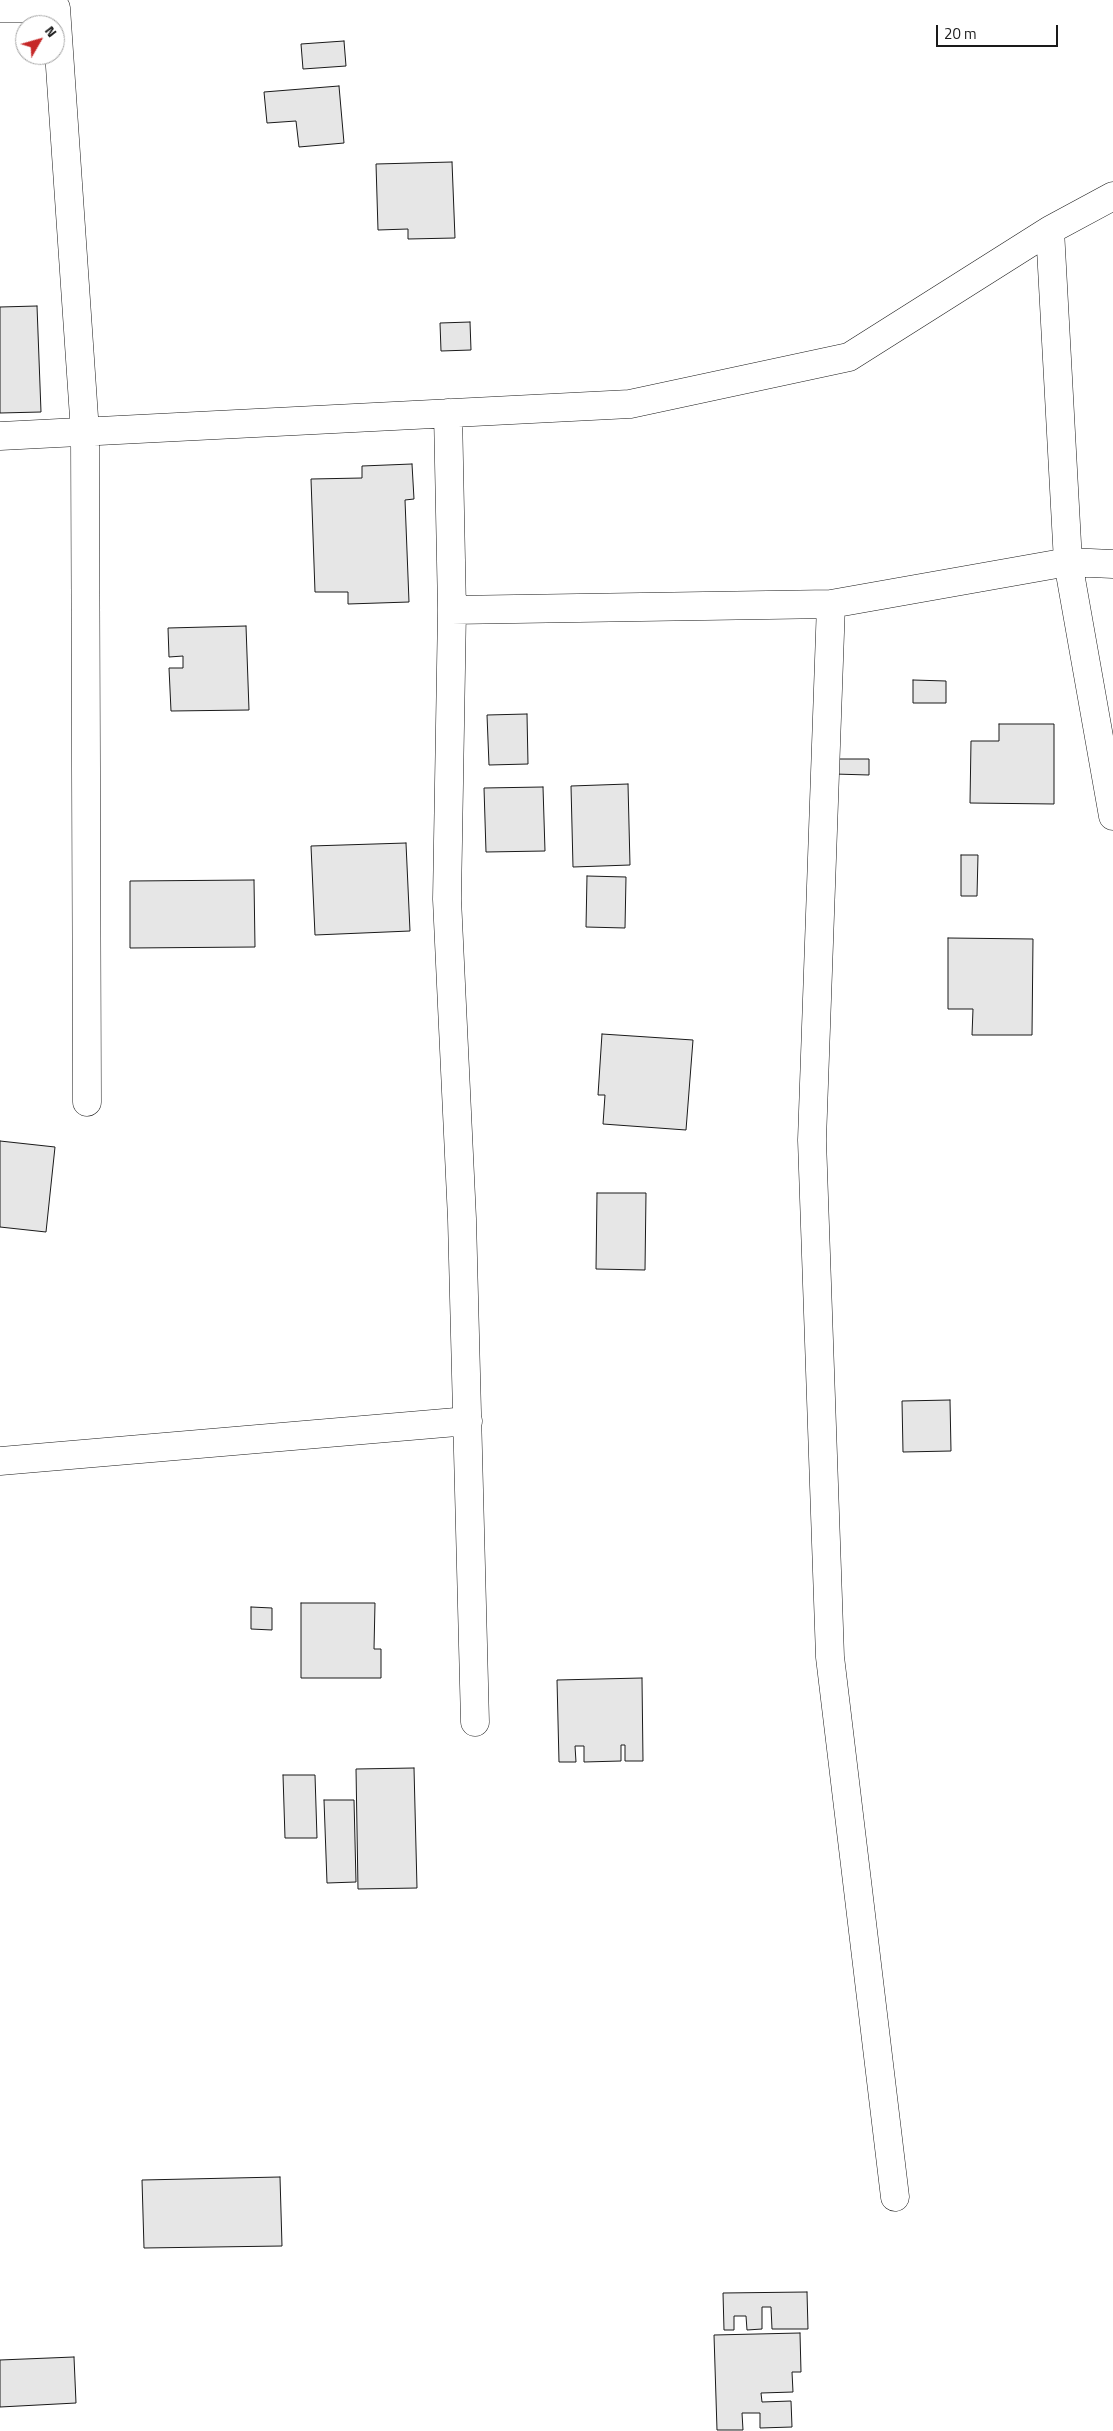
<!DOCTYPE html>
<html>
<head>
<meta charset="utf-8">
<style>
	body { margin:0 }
	#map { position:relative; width:1113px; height:2431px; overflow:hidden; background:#fff; font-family:"Titillium Web",sans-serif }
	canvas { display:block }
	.north { position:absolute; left:15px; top:15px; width:50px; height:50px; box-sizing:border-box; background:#fff; border:1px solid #a3a3a3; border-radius:50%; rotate:52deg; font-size:14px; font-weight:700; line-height:20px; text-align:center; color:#1a1a1a }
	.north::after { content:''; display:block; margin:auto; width:18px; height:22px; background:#c62828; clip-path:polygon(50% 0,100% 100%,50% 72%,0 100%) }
	.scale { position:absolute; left:936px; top:25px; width:122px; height:22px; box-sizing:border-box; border:2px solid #1a1a1a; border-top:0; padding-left:6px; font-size:15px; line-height:18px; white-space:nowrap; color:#1a1a1a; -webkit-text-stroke:4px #fff; paint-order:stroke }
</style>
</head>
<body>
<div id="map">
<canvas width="1113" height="2431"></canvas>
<div class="north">N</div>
<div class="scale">20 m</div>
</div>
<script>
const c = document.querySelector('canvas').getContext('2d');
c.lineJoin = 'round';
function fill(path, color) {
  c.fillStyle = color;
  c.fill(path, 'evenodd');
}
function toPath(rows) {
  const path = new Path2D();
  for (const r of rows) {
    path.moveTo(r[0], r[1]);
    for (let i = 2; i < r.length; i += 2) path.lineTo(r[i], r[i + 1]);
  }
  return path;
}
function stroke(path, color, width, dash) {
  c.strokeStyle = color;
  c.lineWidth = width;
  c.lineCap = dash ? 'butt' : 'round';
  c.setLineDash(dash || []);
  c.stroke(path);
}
const building = toPath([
	[344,41,346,66,303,69,301,44,344,41],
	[339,86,344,143,299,147,296,121,267,123,264,92,339,86],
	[452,162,455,238,408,239,408,229,378,230,376,164,452,162],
	[37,306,41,412,0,413,0,307,37,306],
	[470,322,471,350,441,351,440,323,470,322],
	[412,464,414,499,405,500,409,602,348,604,348,592,315,592,311,479,362,478,362,466,412,464],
	[246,626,249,710,171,711,169,668,183,668,183,656,169,657,168,628,246,626],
	[913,680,946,681,946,703,913,703,913,680],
	[527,714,528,764,489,765,487,715,527,714],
	[999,724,1054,724,1054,804,970,803,971,741,999,741,999,724],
	[835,759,869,759,869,775,834,774,835,759],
	[628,784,630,865,573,867,571,786,628,784],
	[543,787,545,851,486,852,484,788,543,787],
	[406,843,410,931,315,935,311,846,406,843],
	[961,855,978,855,977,896,961,896,961,855],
	[587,876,626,877,625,928,586,927,587,876],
	[254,880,255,947,130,948,130,881,254,880],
	[948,938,1033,939,1032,1035,972,1035,973,1009,948,1009,948,938],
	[602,1034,693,1040,686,1130,603,1124,605,1095,598,1095,602,1034],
	[0,1141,55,1147,46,1232,0,1227,0,1141],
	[597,1193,646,1193,645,1270,596,1269,597,1193],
	[950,1400,951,1451,903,1452,902,1401,950,1400],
	[301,1603,375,1603,374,1649,381,1649,381,1678,301,1678,301,1603],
	[251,1607,272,1608,272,1630,251,1629,251,1607],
	[642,1678,643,1761,625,1761,625,1745,621,1745,621,1761,584,1762,584,1746,575,1746,576,1762,559,1762,557,1680,642,1678],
	[414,1768,417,1888,358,1889,356,1769,414,1768],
	[283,1775,315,1775,317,1838,285,1838,283,1775],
	[324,1800,354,1800,356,1882,327,1883,324,1800],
	[280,2177,282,2246,144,2248,142,2180,280,2177],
	[807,2292,808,2329,772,2329,771,2307,762,2307,762,2329,747,2330,746,2316,734,2316,734,2330,724,2330,723,2293,807,2292],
	[800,2333,801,2372,792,2372,793,2392,761,2393,762,2402,791,2401,792,2427,760,2428,760,2413,742,2413,743,2430,717,2430,714,2335,800,2333],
	[74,2357,76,2403,0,2407,0,2360,74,2357]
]);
const street = toPath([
	[0,8,56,8,85,432,87,1102],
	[1113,196,1050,230,1068,562,1113,816],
	[448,413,452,610,447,899,462,1219,475,1722],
	[0,436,630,404,849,357,1050,230],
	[831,604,812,1140,830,1657,895,2197],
	[452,610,831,604,1068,562,1113,564],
	[0,1461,468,1421]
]);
fill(building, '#e6e6e6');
stroke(building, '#1a1a1a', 1);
stroke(street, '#1a1a1a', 29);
stroke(street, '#fff', 28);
</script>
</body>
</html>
